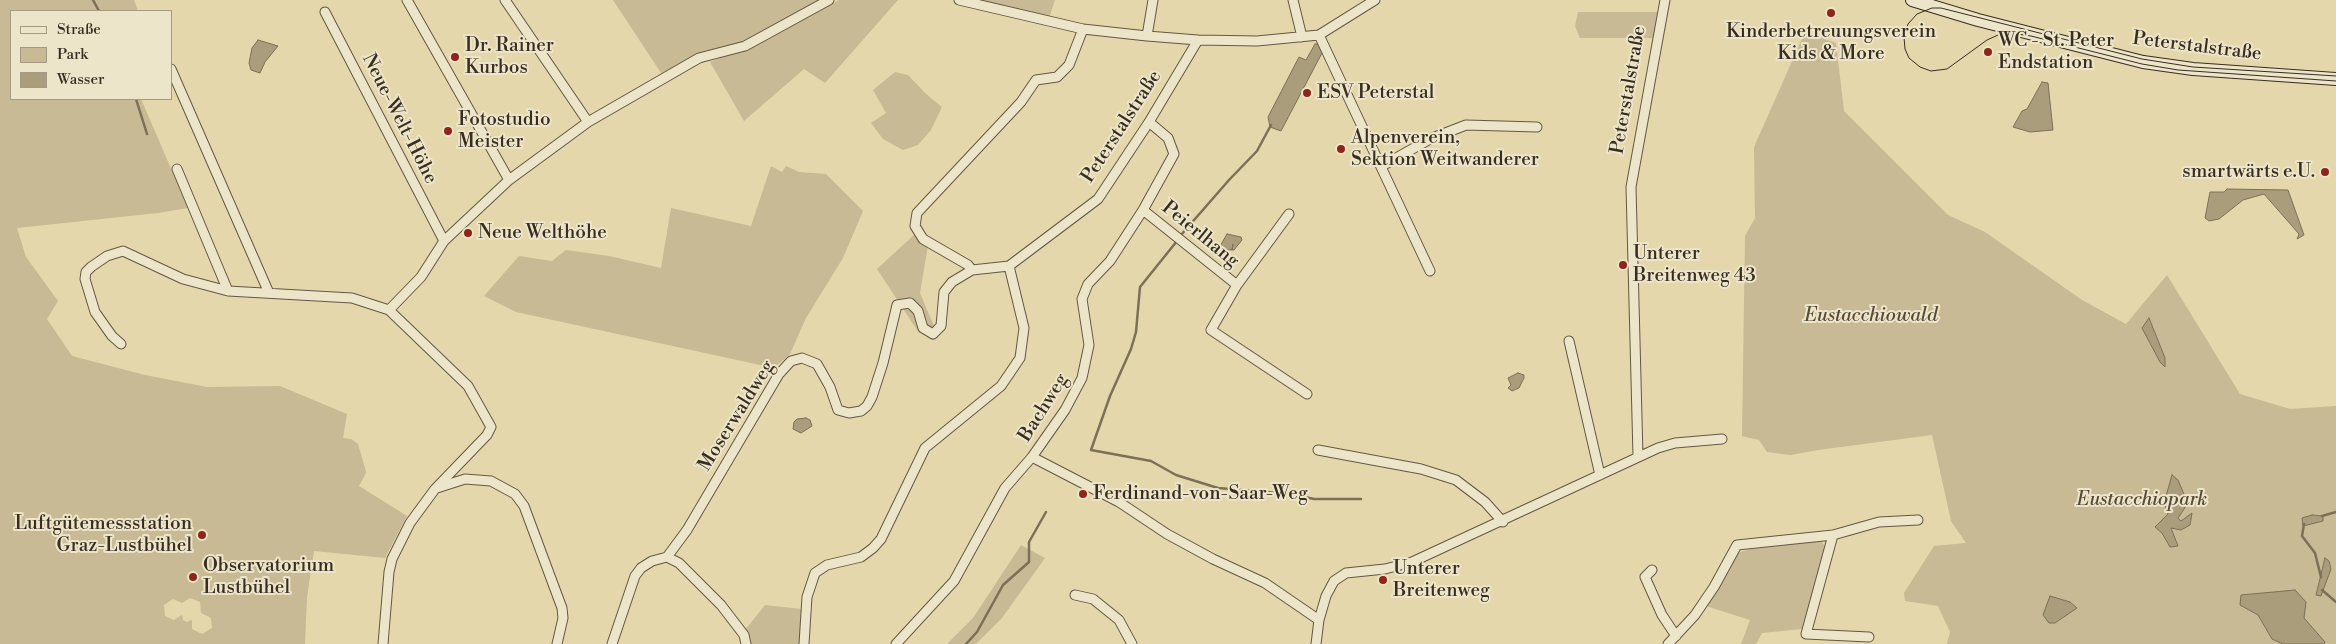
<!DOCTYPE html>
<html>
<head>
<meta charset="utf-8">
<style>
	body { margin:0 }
	#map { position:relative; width:2336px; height:644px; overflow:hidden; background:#e4d7ac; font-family:"Libre Bodoni",serif }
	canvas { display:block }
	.legend { position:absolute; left:10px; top:10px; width:162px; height:90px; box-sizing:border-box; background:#ede5c9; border:1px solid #a59b85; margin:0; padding:6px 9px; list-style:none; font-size:15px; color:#382d20 }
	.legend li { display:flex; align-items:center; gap:10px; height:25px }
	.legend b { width:25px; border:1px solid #a59b85 }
</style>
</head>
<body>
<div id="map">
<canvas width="2336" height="644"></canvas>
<ul class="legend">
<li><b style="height:6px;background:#ede5c9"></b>Straße</li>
<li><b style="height:14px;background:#c7ba94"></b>Park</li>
<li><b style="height:14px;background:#aa9d7c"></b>Wasser</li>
</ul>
</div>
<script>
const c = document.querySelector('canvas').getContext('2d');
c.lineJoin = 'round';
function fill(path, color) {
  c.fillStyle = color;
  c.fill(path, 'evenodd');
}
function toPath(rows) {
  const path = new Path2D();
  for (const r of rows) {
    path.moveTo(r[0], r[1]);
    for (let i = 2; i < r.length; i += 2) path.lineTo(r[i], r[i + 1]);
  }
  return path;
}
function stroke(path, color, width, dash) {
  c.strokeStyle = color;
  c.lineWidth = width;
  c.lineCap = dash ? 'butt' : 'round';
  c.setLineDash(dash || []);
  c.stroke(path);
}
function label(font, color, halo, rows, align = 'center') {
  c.font = font + ' "Libre Bodoni",serif';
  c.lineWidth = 4;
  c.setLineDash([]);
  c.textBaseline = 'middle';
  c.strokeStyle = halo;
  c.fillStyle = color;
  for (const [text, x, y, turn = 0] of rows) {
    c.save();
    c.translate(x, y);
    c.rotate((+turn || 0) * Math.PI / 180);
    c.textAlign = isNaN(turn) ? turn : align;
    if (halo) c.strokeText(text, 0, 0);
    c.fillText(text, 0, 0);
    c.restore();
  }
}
const green = toPath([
	[0,0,134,0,138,11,11,11,11,99,141,99,188,208,158,213,17,228,26,257,58,301,47,319,72,356,145,375,207,387,280,386,347,414,343,438,351,439,358,444,365,468,366,473,359,486,407,516,385,558,314,551,307,597,305,644,0,644],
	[190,598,200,602,201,613,211,618,212,628,202,634,192,629,192,620,187,622,183,620,182,615,174,620,165,616,164,605,173,599,182,603],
	[613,0,829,0,745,46,699,58,661,73],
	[839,0,898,0,825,83,804,69,744,121,710,62,751,46],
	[959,0,1055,0,1048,21],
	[1578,12,1658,12,1654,38,1580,38,1575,26],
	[1805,32,1836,43,1844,111,1948,215,1985,232,2082,300,2126,324,2167,275,2240,394,2290,409,2336,406,2336,644,1947,644,1950,632,1938,606,1905,601,1904,593,1934,546,1966,543,1951,521,1932,435,1818,450,1791,455,1767,452,1759,440,1742,436,1745,236,1755,218,1754,147],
	[895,72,908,75,926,94,942,107,931,130,918,145,903,150,883,139,871,123,886,113,873,90],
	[771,166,782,172,786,166,799,172,826,174,863,211,843,258,806,318,790,354,774,368,516,312,484,296,519,256,552,261,566,250,609,256,661,268,671,208,751,226],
	[915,234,928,245,920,293,934,326,919,333,877,269],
	[1821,540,1826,549,1802,629,1762,633,1756,644,1741,644,1750,620,1706,606,1737,553,1757,547],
	[1021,545,1045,558,1002,618,976,644,947,644,973,618],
	[765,605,802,609,800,644,751,644,746,629]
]);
const water = toPath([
	[258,40,278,46,265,62,260,73,251,70,249,63,252,48,258,40],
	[1315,44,1319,44,1322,53,1281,131,1270,127,1268,117,1299,57,1306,60,1315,44],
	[2042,82,2048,83,2053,130,2030,132,2013,127,2022,111,2027,109,2042,82],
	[2227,189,2288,190,2304,235,2297,239,2299,234,2264,194,2243,200,2219,219,2209,221,2205,218,2210,192,2224,192,2227,189],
	[1227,234,1241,237,1242,240,1234,250,1232,250,1233,244,1232,250,1226,250,1224,252,1219,248,1227,234],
	[2149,318,2165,358,2165,367,2160,362,2142,328,2149,318],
	[1518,373,1524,375,1524,378,1519,388,1512,391,1508,388,1511,385,1508,378,1518,373],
	[806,418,810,420,812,426,801,433,793,429,794,422,797,419,806,418],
	[2172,475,2178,480,2186,499,2186,506,2178,518,2181,521,2192,513,2190,525,2181,530,2171,528,2178,546,2170,547,2162,533,2155,527,2168,514,2164,503,2172,475],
	[2312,515,2323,516,2323,521,2303,526,2302,518,2312,515],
	[2325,558,2329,561,2331,569,2321,596,2316,595,2325,558],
	[2295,590,2306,602,2304,618,2325,642,2324,644,2283,644,2272,639,2258,615,2240,605,2241,595,2295,590],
	[2050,596,2070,602,2077,608,2055,623,2049,623,2043,615,2050,596]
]);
const stream = toPath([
	[93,0,99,11],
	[136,99,147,134],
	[1181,235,1229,180,1257,151,1271,125],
	[1177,241,1140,287,1136,332,1131,349,1110,396,1091,450,1151,461,1176,475,1218,488,1291,494,1314,499,1361,499],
	[2322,516,2336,512],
	[2304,524,2302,536,2315,553,2321,577],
	[2322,590,2336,602],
	[966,644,977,632,1003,585,1029,562,1029,542,1046,512]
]);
const street = toPath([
	[407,0,509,180],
	[505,0,588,122],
	[959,0,1083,29,1147,36,1198,40],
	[1293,0,1302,37],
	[325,12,444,241],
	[1319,35,1430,271],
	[1147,36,1153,0],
	[171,69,269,293],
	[1382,166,1430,139,1466,125,1537,127],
	[177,169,228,291],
	[1143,210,1237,285],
	[1289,214,1237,285,1211,330,1307,394],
	[972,270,968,265,923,239,915,226,917,213,1021,102,1036,80,1057,77,1069,65,1083,29],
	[1569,341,1600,475],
	[121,344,112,336,95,312,85,279,86,272,91,267,107,256,123,251,183,279,228,291,352,298,389,310],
	[1318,450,1421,469,1456,480,1485,502,1503,522],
	[1638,456,1631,187,1665,0],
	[1032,457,1119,502,1167,534,1213,559,1265,583,1319,620],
	[437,488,465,479,491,481,515,494,524,506,562,608,563,618,557,644],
	[1833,535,1806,634,1869,637],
	[667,557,687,530,779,374,791,361,802,358,817,364,830,387,838,410,849,413,861,411,867,406,872,397,883,363,897,305,910,303,918,311,923,328,933,334,941,326,944,292,952,282,972,270,1009,266],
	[1652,570,1645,577,1662,615,1676,636],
	[1075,595,1093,599,1119,620,1132,644],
	[383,644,389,572,392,559,410,523,435,489,487,435,491,427,468,386,389,310,421,277,444,241,509,180,588,122,699,58,745,46,829,0],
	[612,644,635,576,641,568,652,561,667,557,679,563,721,605,744,635,746,644],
	[804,644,807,597,815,573,827,565,861,557,873,548,881,539,925,448,1001,386,1020,358,1024,328,1009,266,1098,199,1149,122,1198,40,1257,41,1319,35,1375,0],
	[896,644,954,581,1005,488,1032,457,1065,410,1082,378,1089,345,1082,299,1088,284,1110,261,1143,210,1174,154,1168,138,1149,122],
	[1316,644,1319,620,1326,596,1334,581,1346,573,1385,569,1412,562,1658,448,1675,443,1722,439],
	[1668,644,1695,615,1714,587,1737,545,1833,535,1879,522,1918,520]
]);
const secondary = toPath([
	[1912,0,1978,20,2143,62,2193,69,2336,79]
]);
const tram = toPath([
	[2336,76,2193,67,2142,59,1941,8,1932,8,1917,14,1908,24,1904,37,1905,49,1909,58,1920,67,1931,71,1947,69,1987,40,1998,35,2010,33,2031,36,2142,64,2178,70,2336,81]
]);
const markers = [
	[1831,13,5,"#8f2418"],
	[1988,52,5,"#8f2418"],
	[455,57,5,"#8f2418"],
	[1307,93,5,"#8f2418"],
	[448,131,5,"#8f2418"],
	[1341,149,5,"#8f2418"],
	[2325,172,5,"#8f2418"],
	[468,233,5,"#8f2418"],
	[1623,265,5,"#8f2418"],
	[1083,494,5,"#8f2418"],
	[202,535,5,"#8f2418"],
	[193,577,5,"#8f2418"],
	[1383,580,5,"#8f2418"]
];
const poiNames = [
	["Kinderbetreuungsverein",1831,32,"center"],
	["Kids & More",1831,54,"center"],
	["WC - St. Peter",1998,41],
	["Endstation",1998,63],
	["Dr. Rainer",465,46],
	["Kurbos",465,68],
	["ESV Peterstal",1317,93],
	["Fotostudio",458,120],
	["Meister",458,142],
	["Alpenverein,",1351,138],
	["Sektion Weitwanderer",1351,160],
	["smartwärts e.U.",2315,172,"right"],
	["Neue Welthöhe",478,233],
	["Unterer",1633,254],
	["Breitenweg 43",1633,276],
	["Ferdinand-von-Saar-Weg",1093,494],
	["Luftgütemessstation",192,524,"right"],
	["Graz-Lustbühel",192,546,"right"],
	["Observatorium",203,566],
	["Lustbühel",203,588],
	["Unterer",1393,569],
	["Breitenweg",1393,591]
];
const streetNames = [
	["Peterstalstraße",2197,47,7],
	["Peterstalstraße",1629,90,-80],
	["Neue-Welt-Höhe",399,119,63],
	["Peterstalstraße",1122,127,-57],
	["Peierlhang",1200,235,39],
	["Bachweg",1044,408,-58],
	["Moserwaldweg",737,416,-58]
];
const parkNames = [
	["Eustacchiowald",1871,316],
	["Eustacchiopark",2142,500]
];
fill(green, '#c7ba94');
fill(water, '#aa9d7c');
stroke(water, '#7c7057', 1);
stroke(stream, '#7c7057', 2.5);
stroke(street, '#635843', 11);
stroke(secondary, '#382d20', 14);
stroke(street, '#ede5c9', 9);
stroke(secondary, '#ede5c9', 12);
stroke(tram, '#382d20', 1);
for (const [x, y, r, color] of markers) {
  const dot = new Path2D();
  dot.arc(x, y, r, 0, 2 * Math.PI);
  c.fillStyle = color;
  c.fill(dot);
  stroke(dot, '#ede5c9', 2);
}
label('19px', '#382d20', '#ede5c9', poiNames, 'left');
label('19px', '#382d20', '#ede5c9', streetNames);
label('italic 19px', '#554937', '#ede5c9', parkNames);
</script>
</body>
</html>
